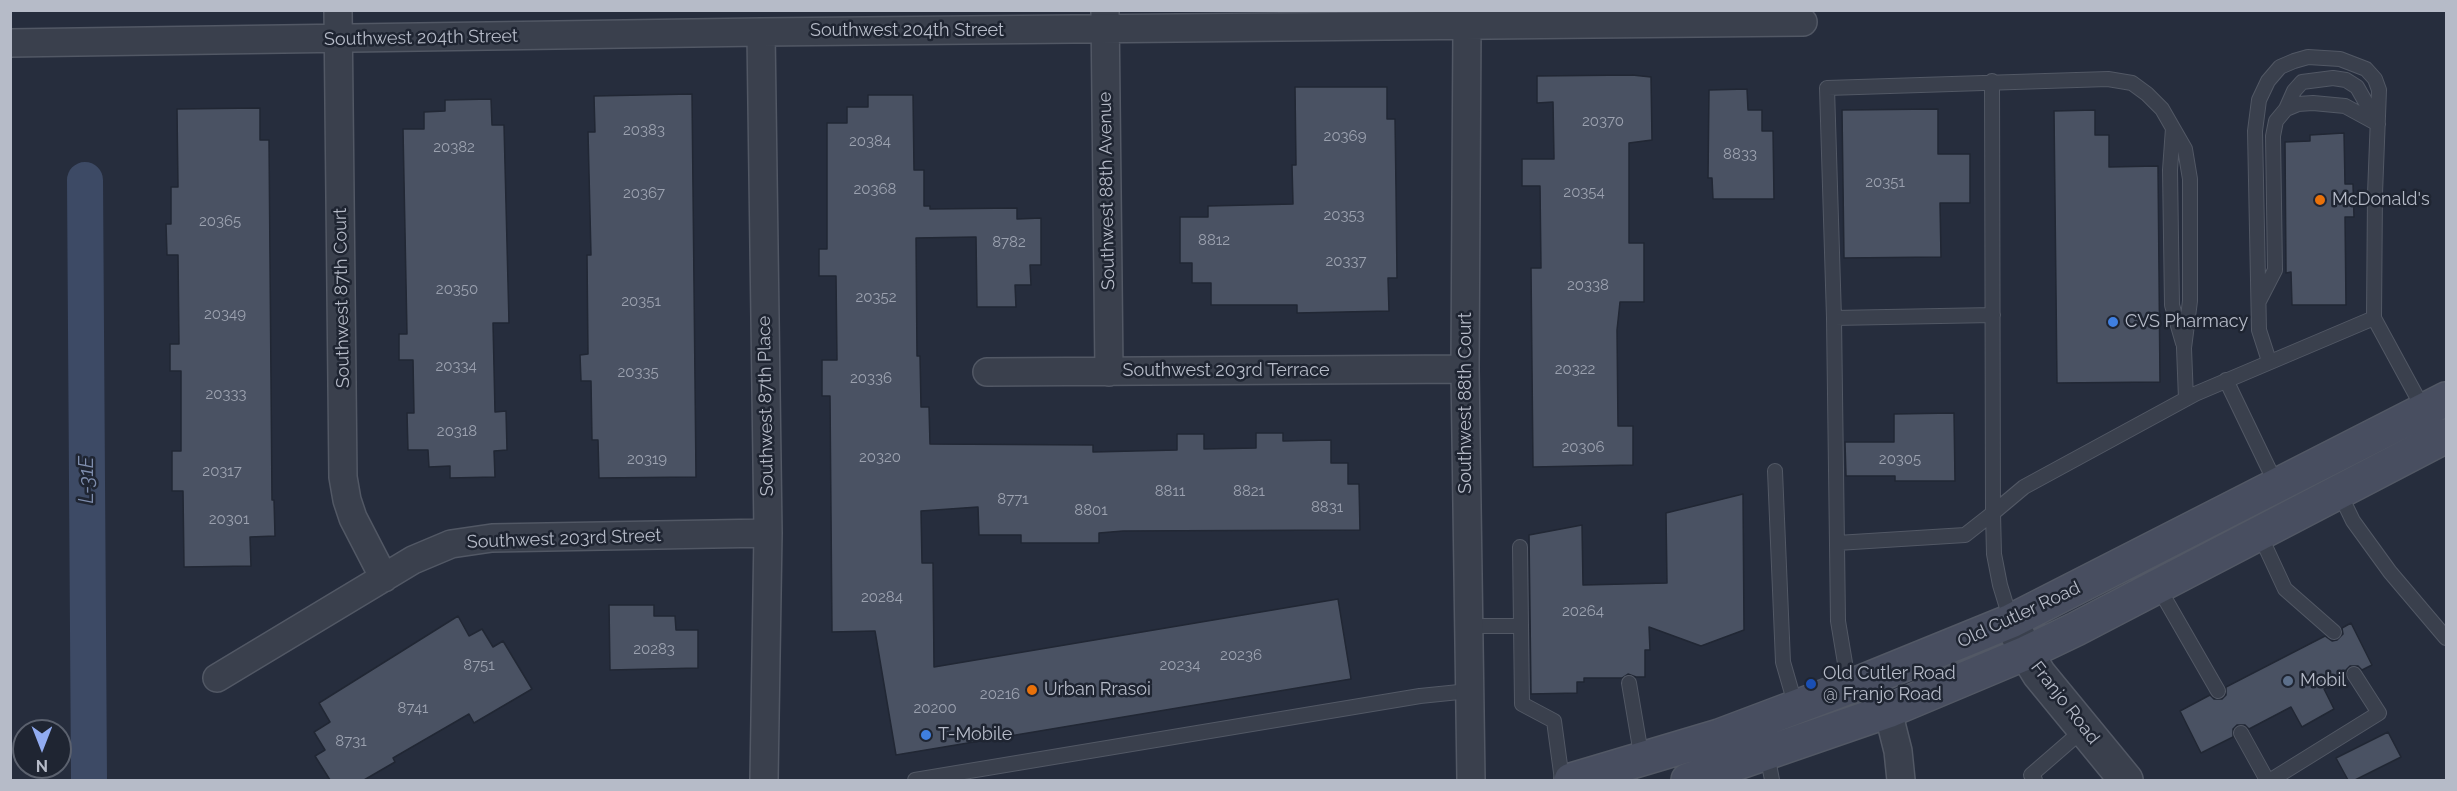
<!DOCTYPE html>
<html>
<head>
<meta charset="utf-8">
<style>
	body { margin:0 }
	#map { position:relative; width:2457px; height:791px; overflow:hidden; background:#262d3d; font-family:Raleway,sans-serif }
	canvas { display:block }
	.frame { position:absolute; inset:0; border:12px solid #b6bbc8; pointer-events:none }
	.north { position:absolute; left:12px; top:719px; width:60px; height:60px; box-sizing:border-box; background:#1f2532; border:2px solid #5b616e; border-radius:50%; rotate:180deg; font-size:16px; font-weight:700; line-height:24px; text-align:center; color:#b6bbc8 }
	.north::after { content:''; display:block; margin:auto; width:21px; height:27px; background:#92acf1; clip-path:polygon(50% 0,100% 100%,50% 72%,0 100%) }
</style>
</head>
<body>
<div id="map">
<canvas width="2457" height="791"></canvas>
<div class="frame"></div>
<div class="north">N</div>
</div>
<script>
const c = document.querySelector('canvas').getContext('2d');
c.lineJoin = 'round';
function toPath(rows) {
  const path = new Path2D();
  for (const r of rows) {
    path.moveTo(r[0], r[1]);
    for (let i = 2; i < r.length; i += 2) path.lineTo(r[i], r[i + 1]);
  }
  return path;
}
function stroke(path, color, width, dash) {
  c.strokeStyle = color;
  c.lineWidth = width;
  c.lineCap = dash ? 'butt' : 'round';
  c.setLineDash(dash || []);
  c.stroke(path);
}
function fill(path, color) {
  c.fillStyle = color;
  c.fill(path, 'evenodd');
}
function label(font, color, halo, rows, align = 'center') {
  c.font = font + ' Raleway,sans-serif';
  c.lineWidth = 5;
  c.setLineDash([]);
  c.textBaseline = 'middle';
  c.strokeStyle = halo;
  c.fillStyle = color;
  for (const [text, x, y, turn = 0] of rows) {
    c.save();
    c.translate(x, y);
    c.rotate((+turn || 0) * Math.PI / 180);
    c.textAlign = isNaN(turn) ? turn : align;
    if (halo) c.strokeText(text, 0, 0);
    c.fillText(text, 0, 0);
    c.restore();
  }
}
const canal = toPath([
	[85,180,89,780]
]);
const building = toPath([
	[1632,75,1651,77,1652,140,1629,143,1629,243,1644,243,1644,302,1620,302,1617,330,1618,426,1633,426,1633,465,1533,467,1531,268,1541,268,1540,186,1522,186,1522,159,1554,159,1553,102,1537,103,1537,76,1632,75],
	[1295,87,1387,87,1387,119,1395,119,1396,190,1397,278,1388,278,1389,311,1297,313,1297,305,1211,305,1211,283,1192,283,1192,263,1180,263,1180,217,1208,217,1208,206,1293,204,1292,165,1296,165,1295,87],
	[1747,89,1748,110,1762,110,1762,131,1773,131,1774,199,1713,199,1712,178,1708,178,1709,90,1747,89],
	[692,94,696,477,599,478,598,440,592,440,591,381,581,381,580,355,588,354,587,255,591,255,588,132,595,132,594,96,692,94],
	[868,95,913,95,914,170,924,170,924,206,930,206,930,209,1017,208,1017,219,1041,218,1041,265,1030,265,1031,285,1015,285,1016,307,977,307,976,237,916,238,917,356,920,356,921,407,929,407,930,444,1093,445,1093,452,1177,450,1177,434,1204,434,1204,449,1256,448,1256,433,1283,433,1283,441,1331,440,1331,463,1348,463,1348,484,1359,484,1360,530,1123,531,1099,533,1099,543,1021,543,1021,535,979,535,978,507,921,511,922,563,933,563,934,667,1338,599,1351,679,896,755,875,631,832,632,830,396,822,396,822,360,837,360,836,276,819,276,819,249,827,249,827,123,847,123,847,107,868,107,868,95],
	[491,99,492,125,504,125,509,323,493,323,495,412,506,411,507,450,494,451,495,477,450,478,450,466,429,467,428,450,408,450,407,413,414,413,413,360,399,360,399,334,407,334,403,129,424,129,424,112,445,111,445,100,491,99],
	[260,108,260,140,269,140,272,500,274,500,275,536,250,537,251,566,184,567,183,491,172,491,172,451,181,451,181,371,170,371,170,344,179,344,178,255,167,255,166,224,171,224,171,187,178,187,177,109,260,108],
	[1938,109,1938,154,1970,154,1970,203,1940,203,1941,257,1844,258,1842,110,1938,109],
	[2095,110,2095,135,2109,135,2109,167,2158,166,2160,382,2057,383,2054,111,2095,110],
	[2344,133,2345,184,2353,184,2354,217,2345,217,2346,305,2292,305,2291,272,2286,273,2285,142,2310,141,2310,135,2344,133],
	[1954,413,1955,481,1895,481,1895,476,1846,476,1845,442,1894,442,1894,414,1954,413],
	[1743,494,1744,630,1701,646,1649,627,1650,650,1645,650,1645,677,1636,677,1628,674,1622,678,1584,678,1584,682,1577,682,1577,693,1531,694,1529,535,1582,525,1583,585,1667,583,1666,513,1743,494],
	[609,605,654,605,654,616,675,616,676,630,698,630,698,668,610,670,609,605],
	[458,616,469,636,482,629,493,647,503,641,532,689,474,723,469,714,393,758,395,762,364,780,330,780,315,756,325,750,314,732,330,722,319,703,458,616],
	[2351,623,2372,665,2362,670,2358,666,2350,666,2346,670,2346,678,2324,689,2334,709,2302,727,2291,707,2249,729,2245,725,2237,725,2233,729,2233,737,2201,753,2180,711,2210,695,2214,699,2222,699,2226,695,2226,687,2325,636,2332,641,2337,640,2343,634,2342,628,2351,623],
	[2388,732,2401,757,2355,780,2348,780,2336,758,2388,732]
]);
const service = toPath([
	[2286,109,2294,91,2302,82,2333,78,2346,80,2357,87,2378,124],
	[2173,128,2170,170,2172,305,2183,343],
	[2259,301,2275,270,2273,136,2276,121,2286,109,2298,104,2313,103,2345,106,2378,124],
	[1834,318,1993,315],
	[2269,361,2259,330,2255,131,2259,100,2268,81,2280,67,2294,61,2308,57,2340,59,2366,69,2375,79,2379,90,2375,194,2374,318,2424,410],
	[2226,380,2277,486],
	[1775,471,1783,662,1796,707],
	[2338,490,2353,521,2390,572,2446,638],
	[2259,533,2285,589,2334,632],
	[1837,543,1965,535,1993,513,1992,81],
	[1520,547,1522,704,1554,721,1562,780],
	[2157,585,2218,691],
	[2011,621,2000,585,1994,554,1993,513,2024,487,2195,394,2374,318],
	[1468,626,1521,626],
	[1629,683,1642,760],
	[1849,687,1838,621,1834,318,1827,88,2108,79,2132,83,2147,94,2162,109,2185,149,2190,179,2190,301,2184,348,2186,399],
	[2241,733,2267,780],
	[1767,754,1772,780],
	[915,780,1420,696,1469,691],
	[2035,780,2031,775,2084,729],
	[2271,780,2379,713,2354,674]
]);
const minor = toPath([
	[338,10,343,477,347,500,353,518,384,578],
	[1105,10,1109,372],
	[1467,25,1465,369,1471,780],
	[761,32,768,533,764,780],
	[10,43,761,32,1803,22],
	[987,372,1465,369],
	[217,678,413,560,451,544,492,538,768,533],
	[1888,711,1898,751,1901,780]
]);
const tertiary = toPath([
	[2011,621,2026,653,2039,674,2126,780]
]);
const secondary = toPath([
	[1571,780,1719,736,1849,687,2011,621,2446,399],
	[1688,780,1888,711,2026,653,2076,629,2446,436]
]);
const markers = [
	[2320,200,6,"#e8710a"],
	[2113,322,6,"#3f7fe0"],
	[2288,681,6,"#5c6f8a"],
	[1811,684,6,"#1a4fb4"],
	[1032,690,6,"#e8710a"],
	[926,735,6,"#3f7fe0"]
];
const numberNames = [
	["20370",1603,121],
	["20383",644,130],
	["20369",1345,136],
	["20384",870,141],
	["20382",454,147],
	["8833",1740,154],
	["20351",1885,182],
	["20368",875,189],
	["20354",1584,192],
	["20367",644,193],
	["20353",1344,215],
	["20365",220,221],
	["8812",1214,240],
	["8782",1009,242],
	["20337",1346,261],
	["20338",1588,285],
	["20350",457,289],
	["20352",876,297],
	["20351",641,301],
	["20349",225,314],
	["20334",456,366],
	["20322",1575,369],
	["20335",638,372],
	["20336",871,378],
	["20333",226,394],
	["20318",457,431],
	["20306",1583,447],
	["20320",880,457],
	["20319",647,459],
	["20305",1900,459],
	["20317",222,471],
	["8811",1170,491],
	["8821",1249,491],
	["8771",1013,499],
	["8831",1327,507],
	["8801",1091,510],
	["20301",229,519],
	["20284",882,597],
	["20264",1583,611],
	["20283",654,649],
	["20236",1241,655],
	["8751",479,665],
	["20234",1180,665],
	["20216",1000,694],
	["8741",413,708],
	["20200",935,708],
	["8731",351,741]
];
const streetNames = [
	["Southwest 204th Street",907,31],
	["Southwest 204th Street",421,38,-1],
	["Southwest 88th Avenue",1107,191,-91],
	["Southwest 87th Court",342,298,-91],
	["Southwest 203rd Terrace",1226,371],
	["Southwest 88th Court",1466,403,-90],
	["Southwest 87th Place",766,406,-91],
	["Southwest 203rd Street",564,539,-2],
	["Old Cutler Road",2019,615,-25],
	["Franjo Road",2065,703,52]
];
const poiNames = [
	["McDonald's",2332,200],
	["CVS Pharmacy",2125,322],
	["Old Cutler Road",1823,674],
	["@ Franjo Road",1823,695],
	["Mobil",2300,681],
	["Urban Rrasoi",1044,690],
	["T-Mobile",938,735]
];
const waterNames = [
	["L-31E",87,480,-90]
];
stroke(canal, '#3d4a65', 36);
fill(building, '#4a5263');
stroke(building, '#212734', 1.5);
stroke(service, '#525865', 16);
stroke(minor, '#525865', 30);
stroke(tertiary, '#525865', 36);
stroke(secondary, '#525865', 36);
stroke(service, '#3a404d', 14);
stroke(minor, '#3a404d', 27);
stroke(tertiary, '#3a404d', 33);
stroke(secondary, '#484e60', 33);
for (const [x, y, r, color] of markers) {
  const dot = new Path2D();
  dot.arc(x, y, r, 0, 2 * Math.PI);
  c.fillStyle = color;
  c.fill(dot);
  stroke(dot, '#1f2532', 2);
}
label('15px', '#9ba1af', null, numberNames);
label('18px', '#b6bbc8', '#1f2532', streetNames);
label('18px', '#b6bbc8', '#1f2532', poiNames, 'left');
label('italic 20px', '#7f8eae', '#1f2532', waterNames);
</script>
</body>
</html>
